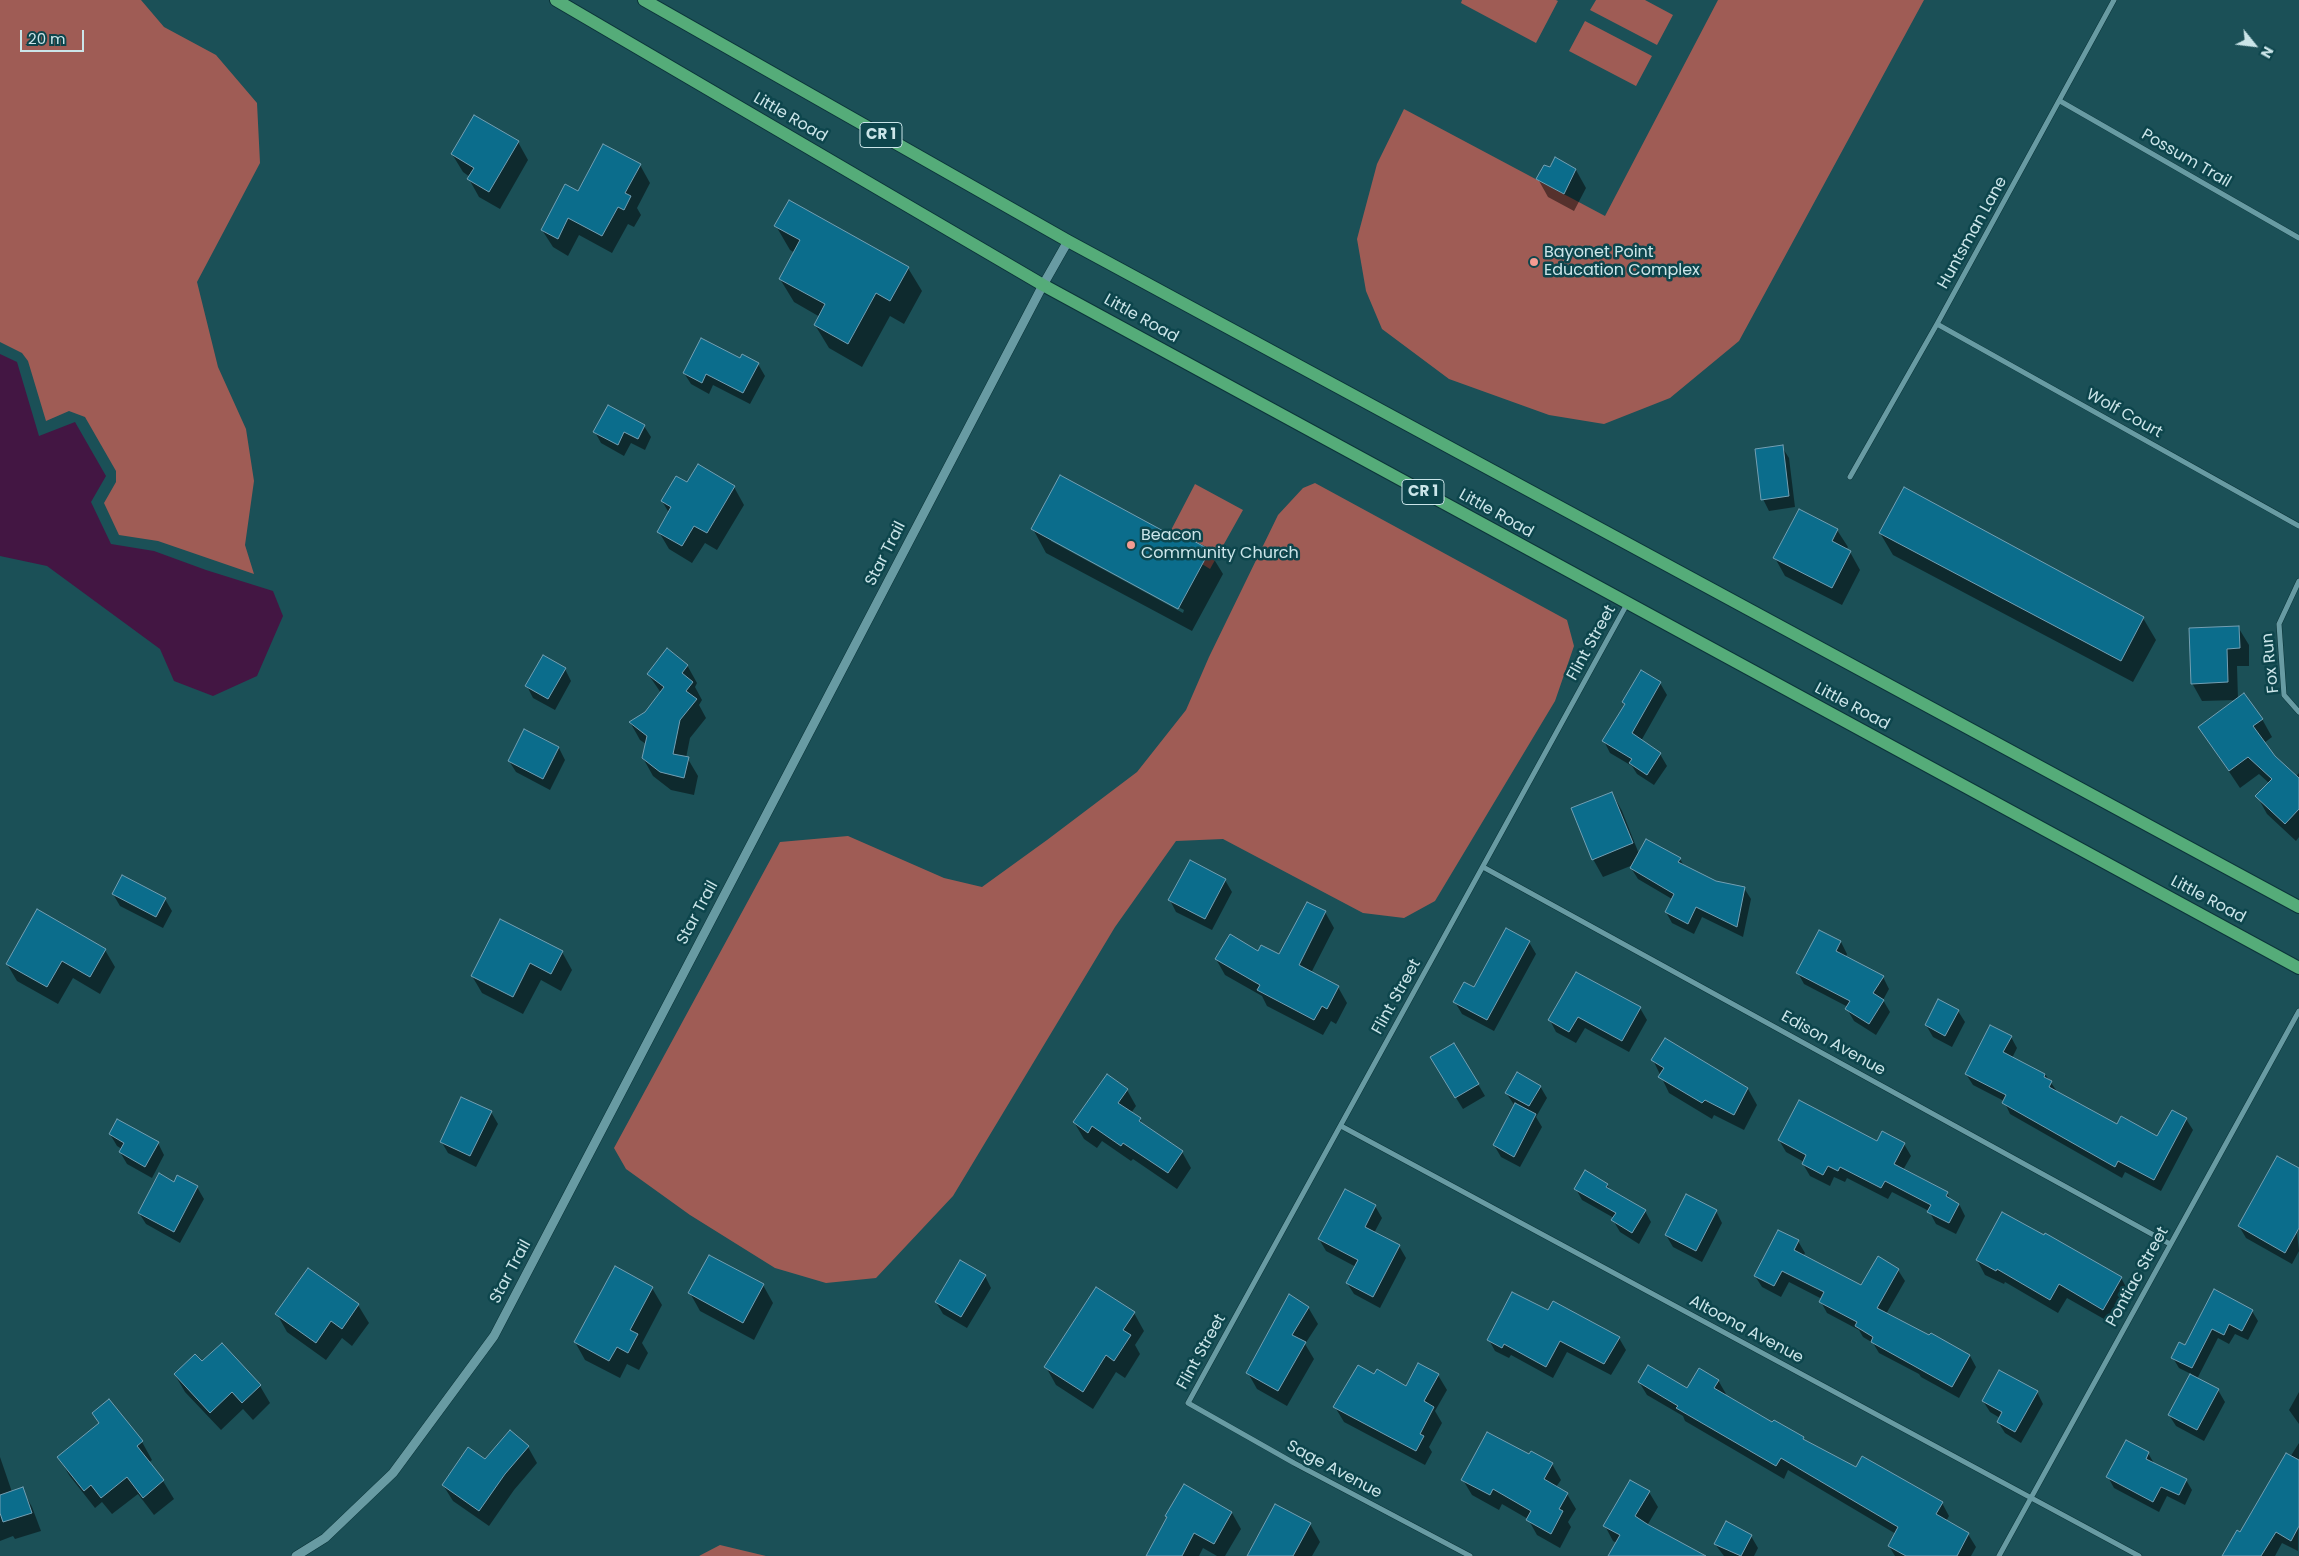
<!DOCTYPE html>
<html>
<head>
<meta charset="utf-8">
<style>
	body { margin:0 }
	#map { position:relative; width:2299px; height:1556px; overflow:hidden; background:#1b5057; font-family:Poppins,sans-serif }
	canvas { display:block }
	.north { position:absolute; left:2229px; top:20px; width:50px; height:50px; -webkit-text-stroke:4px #0d454c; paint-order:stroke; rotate:119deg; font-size:14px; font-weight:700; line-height:20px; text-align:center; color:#cbe5e9 }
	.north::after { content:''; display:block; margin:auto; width:18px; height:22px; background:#cbe5e9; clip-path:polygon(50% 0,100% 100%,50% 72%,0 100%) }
	.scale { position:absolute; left:20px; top:30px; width:64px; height:22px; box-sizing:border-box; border:2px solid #cbe5e9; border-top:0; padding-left:6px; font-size:15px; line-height:18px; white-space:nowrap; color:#cbe5e9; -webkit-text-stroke:4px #0d454c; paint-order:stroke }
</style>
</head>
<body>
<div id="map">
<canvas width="2299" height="1556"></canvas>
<div class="north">N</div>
<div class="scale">20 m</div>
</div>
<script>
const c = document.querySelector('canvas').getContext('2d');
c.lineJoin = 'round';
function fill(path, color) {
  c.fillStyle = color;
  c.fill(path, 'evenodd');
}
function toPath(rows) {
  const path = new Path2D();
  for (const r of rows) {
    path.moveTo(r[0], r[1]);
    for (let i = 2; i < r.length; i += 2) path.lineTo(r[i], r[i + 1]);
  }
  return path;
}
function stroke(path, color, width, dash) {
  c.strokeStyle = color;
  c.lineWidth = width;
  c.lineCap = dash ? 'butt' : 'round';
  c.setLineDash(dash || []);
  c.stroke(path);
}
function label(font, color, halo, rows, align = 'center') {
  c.font = font + ' Poppins,sans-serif';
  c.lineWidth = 5;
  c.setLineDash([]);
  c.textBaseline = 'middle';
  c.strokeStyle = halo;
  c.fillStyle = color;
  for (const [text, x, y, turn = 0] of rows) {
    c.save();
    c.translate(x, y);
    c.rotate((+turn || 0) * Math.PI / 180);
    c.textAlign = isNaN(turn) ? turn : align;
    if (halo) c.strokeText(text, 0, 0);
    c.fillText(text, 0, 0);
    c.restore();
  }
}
const green = toPath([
	[0,0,141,0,164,27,216,55,257,103,260,163,197,282,218,367,246,429,254,481,245,545,254,574,158,541,119,535,104,503,116,482,116,471,85,417,69,411,46,421,28,361,22,353,0,342],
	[1462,0,1556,0,1558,1,1536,43,1461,3],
	[1596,0,1645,0,1673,15,1657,45,1590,10],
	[1718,0,1924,0,1739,341,1670,398,1604,424,1549,415,1449,379,1382,329,1366,291,1357,239,1377,164,1404,109,1605,216],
	[1585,21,1652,56,1636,86,1569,51],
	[1315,483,1567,620,1574,646,1555,701,1435,901,1404,918,1363,913,1223,839,1176,841,1115,927,953,1196,876,1278,826,1283,775,1268,690,1215,626,1169,614,1148,780,842,848,836,944,878,982,887,1047,840,1137,772,1186,710,1209,657,1278,515,1303,488],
	[1195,484,1243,510,1210,569,1202,564,1210,549,1184,535,1181,540,1169,534],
	[720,1545,766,1556,699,1556]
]);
const water = toPath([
	[0,354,17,362,39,436,75,422,106,476,91,502,111,544,154,551,206,570,273,591,283,616,257,676,213,696,174,681,160,649,47,566,0,556]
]);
const shadow = toPath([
	[518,142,528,160,500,209,479,197,469,179,470,177,463,172,452,154],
	[640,165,650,183,637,208,641,215,634,227,628,224,612,253,579,235,568,256,553,247,542,230,578,193],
	[1550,169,1576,170,1586,188,1574,211,1548,197,1538,179],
	[776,226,908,268,922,291,904,324,890,316,862,367,829,348,815,325,820,317,794,302,780,279,795,253,790,250],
	[740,360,758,364,765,376,750,404,713,385,709,394,691,384,684,373],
	[644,426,651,437,645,450,631,443,624,456,601,443,595,432],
	[1782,447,1789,458,1795,507,1769,511,1763,499],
	[687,484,734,487,744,505,717,550,705,543,692,563,669,549,659,532,669,513,662,501],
	[1033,529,1181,542,1209,551,1223,574,1192,631,1046,553],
	[1051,538,1184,610,1183,613,1051,541],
	[1837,530,1848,547,1846,550,1850,552,1860,570,1842,605,1785,576,1775,558],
	[1880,533,2143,618,2156,640,2133,682,1893,555],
	[2238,627,2249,645,2249,666,2237,666,2238,699,2262,719,2272,737,2264,743,2274,757,2295,777,2299,773,2299,837,2296,841,2267,814,2257,796,2269,783,2259,774,2240,788,2199,727,2237,700,2202,701,2192,683],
	[687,665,697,683,695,687,702,700,699,705,706,718,690,738,686,758,688,759,698,776,694,795,671,790,653,776,643,758,646,744,640,740,630,722,646,713,661,693,648,674],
	[565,669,571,681,555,710,533,698,527,686],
	[1660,683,1667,695,1641,741,1660,754,1667,766,1654,785,1637,774,1632,766,1610,753,1604,741,1625,706,1623,702],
	[525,731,559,748,565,760,550,790,516,772,509,761],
	[1612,793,1622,811,1639,854,1680,859,1684,866,1716,882,1744,888,1751,899,1743,937,1702,917,1694,934,1672,923,1666,912,1672,899,1638,879,1631,868,1633,865,1603,877,1593,859],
	[1190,861,1225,880,1232,892,1212,930,1176,912,1170,900],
	[123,877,165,899,172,911,163,928,120,906,113,894],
	[1325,912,1334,928,1311,973,1338,987,1347,1003,1336,1024,1331,1021,1323,1035,1267,1006,1262,996,1225,975,1216,959,1280,956],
	[1820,931,1841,942,1847,954,1845,958,1883,977,1889,989,1883,1000,1890,1012,1876,1035,1854,1021,1847,1009,1848,1007,1804,984,1798,973],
	[1529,942,1536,954,1494,1031,1462,1014,1455,1002,1475,989],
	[105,950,115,967,100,994,73,978,58,1004,17,981,7,964],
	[562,952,572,970,561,991,541,980,523,1014,482,993,472,976],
	[1640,1008,1647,1020,1629,1052,1585,1028,1576,1043,1556,1032,1550,1020],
	[1958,1011,1965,1022,1952,1047,1933,1037,1926,1025],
	[2011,1037,2017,1048,2012,1058,2045,1074,2058,1093,2117,1125,2158,1138,2186,1119,2193,1130,2161,1191,2125,1172,2122,1178,2010,1114,2004,1101,1973,1085,1966,1074],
	[1653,1060,1748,1089,1757,1105,1744,1130,1714,1115,1712,1119,1669,1093],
	[1438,1069,1478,1084,1485,1096,1463,1109],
	[1540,1086,1547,1098,1536,1117,1542,1127,1520,1167,1501,1157,1494,1145,1515,1106,1506,1093],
	[1127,1090,1136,1106,1131,1113,1140,1119,1143,1126,1182,1152,1191,1168,1177,1189,1133,1159,1131,1161,1102,1141,1097,1148,1084,1139,1074,1122],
	[491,1112,498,1124,476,1167,448,1153,441,1141],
	[110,1134,158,1143,164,1155,152,1178,127,1164,120,1152,122,1149,117,1146],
	[1779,1140,1904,1144,1911,1156,1903,1170,1947,1193,1951,1201,1959,1204,1965,1216,1956,1234,1936,1224,1929,1211,1892,1192,1888,1199,1847,1178,1845,1182,1834,1177,1830,1186,1810,1176,1803,1164,1804,1162,1786,1152],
	[2299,1170,2299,1229,2297,1233,2299,1251,2292,1264,2246,1238,2239,1226],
	[175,1183,197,1187,204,1199,180,1243,146,1224,139,1213],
	[1607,1184,1610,1191,1645,1211,1651,1222,1639,1244,1620,1232,1613,1220,1614,1218,1582,1200,1576,1189],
	[1375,1206,1382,1218,1374,1233,1399,1246,1406,1258,1380,1308,1354,1294,1347,1283,1356,1267,1326,1251,1319,1239],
	[1716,1211,1722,1223,1702,1262,1673,1247,1666,1235],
	[1798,1241,1805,1253,1803,1256,1862,1287,1898,1270,1905,1281,1886,1314,1970,1356,1976,1367,1959,1398,1921,1377,1919,1374,1879,1353,1873,1343,1863,1337,1859,1330,1827,1313,1821,1302,1822,1299,1789,1282,1781,1297,1762,1287,1755,1276],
	[1977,1260,2121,1278,2129,1292,2111,1323,2067,1298,2058,1313,2005,1282,2004,1284,1985,1275],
	[308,1270,358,1305,369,1323,352,1346,342,1338,326,1360,287,1332,277,1314],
	[985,1276,991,1288,967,1328,943,1314,936,1302],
	[763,1285,773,1303,754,1340,700,1311,690,1293],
	[652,1288,662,1305,642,1343,648,1353,639,1370,627,1364,620,1378,585,1360,575,1342],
	[2214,1291,2252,1311,2258,1321,2248,1340,2235,1334,2229,1344,2218,1338,2197,1379,2218,1390,2225,1402,2204,1441,2176,1426,2169,1415,2191,1374,2179,1368,2173,1358,2185,1347],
	[1308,1307,1318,1324,1305,1344,1314,1359,1287,1406,1257,1389,1248,1373],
	[1549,1312,1619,1338,1626,1350,1611,1375,1567,1352,1553,1378,1511,1355,1509,1358,1495,1351,1489,1340],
	[1134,1313,1144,1331,1135,1345,1140,1354,1125,1378,1116,1372,1093,1409,1056,1385,1046,1367],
	[222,1345,260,1386,270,1403,253,1420,243,1409,221,1430,185,1392,175,1375,202,1363],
	[1438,1375,1447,1390,1435,1411,1442,1423,1429,1447,1432,1452,1425,1465,1344,1422,1335,1407,1375,1376,1407,1388],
	[1718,1380,1726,1394,1725,1396,1773,1424,1803,1438,1805,1442,1856,1468,1942,1503,1949,1516,1946,1521,1968,1534,1976,1547,1971,1556,1895,1556,1889,1546,1896,1534,1788,1470,1784,1479,1685,1421,1683,1416,1647,1395,1639,1382,1688,1390],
	[2037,1392,2043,1404,2021,1443,2005,1433,1998,1422,2000,1418,1990,1412,1983,1401],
	[2299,1392,2299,1424,2289,1410],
	[93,1413,142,1442,152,1460,148,1463,163,1481,174,1499,154,1515,138,1494,112,1514,102,1502,95,1508,69,1475,59,1457,99,1424],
	[2299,1443,2298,1551,2282,1543,2275,1556,2223,1556,2241,1534],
	[528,1447,537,1463,514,1490,489,1526,453,1501,443,1485,485,1461],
	[2148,1453,2155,1465,2186,1480,2192,1490,2185,1505,2167,1496,2159,1512,2114,1488,2108,1477],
	[1529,1456,1552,1464,1561,1480,1556,1487,1567,1494,1576,1509,1568,1522,1571,1527,1560,1548,1537,1535,1528,1519,1502,1504,1499,1510,1472,1495,1463,1480],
	[0,1457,12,1492,22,1489,32,1507,41,1531,15,1539,13,1536,0,1541],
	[1649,1492,1658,1507,1648,1524,1685,1546,1691,1556,1609,1556,1617,1543,1613,1541,1605,1526],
	[1232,1513,1241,1529,1225,1556,1217,1556,1203,1548,1199,1556,1148,1556],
	[1310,1524,1320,1542,1312,1556,1249,1556],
	[1751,1536,1758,1548,1754,1556,1724,1556,1715,1544]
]);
const building = toPath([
	[474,115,519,141,489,192,467,179,474,168,451,154,474,115],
	[603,144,641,164,625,193,631,196,624,210,618,207,602,236,568,218,558,239,541,230,565,184,578,191,603,144],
	[1555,157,1576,169,1564,194,1536,179,1544,165,1550,167,1555,157],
	[789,200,909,267,890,301,876,293,848,344,814,325,825,304,779,279,800,240,774,226,789,200],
	[701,338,740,358,742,354,759,363,743,393,706,374,702,383,683,373,701,338],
	[608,405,645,425,638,439,624,432,618,445,593,432,608,405],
	[1783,445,1789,496,1761,500,1755,449,1783,445],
	[698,464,735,486,707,533,694,526,682,546,657,532,671,507,661,501,676,476,687,482,698,464],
	[1060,475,1180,540,1183,535,1210,550,1178,609,1031,529,1060,475],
	[1904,487,2144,617,2121,661,1879,533,1904,487],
	[1799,509,1838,529,1832,541,1851,551,1832,588,1773,558,1799,509],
	[2239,626,2240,648,2227,649,2228,682,2191,684,2189,628,2239,626],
	[667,648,688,665,682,673,693,682,686,691,697,699,680,720,673,754,689,757,684,778,660,772,642,758,647,736,629,722,645,712,664,687,647,674,667,648],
	[543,655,566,668,548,699,525,686,543,655],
	[1641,670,1661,682,1632,733,1661,753,1647,775,1629,763,1632,759,1602,741,1625,704,1622,702,1641,670],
	[2244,693,2263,719,2253,726,2275,756,2299,778,2299,809,2285,824,2255,796,2272,779,2248,757,2229,771,2198,727,2244,693],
	[524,729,559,747,543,779,508,761,524,729],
	[1612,792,1633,843,1592,860,1571,808,1612,792],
	[1646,839,1681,858,1678,862,1716,881,1745,887,1737,927,1696,907,1688,924,1665,912,1674,894,1630,868,1646,839],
	[1190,860,1226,879,1205,919,1168,900,1190,860],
	[122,875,166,898,156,917,112,894,122,875],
	[1307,902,1326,911,1299,965,1339,986,1327,1009,1322,1006,1314,1020,1257,990,1260,985,1215,959,1230,934,1258,951,1261,945,1279,954,1307,902],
	[37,909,106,949,90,977,62,961,47,987,6,964,37,909],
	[500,919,563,951,551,974,530,963,513,997,471,976,500,919],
	[1506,928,1530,941,1487,1020,1453,1002,1464,982,1474,987,1506,928],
	[1819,930,1841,941,1836,951,1884,976,1873,993,1884,1000,1869,1024,1845,1009,1850,1001,1796,973,1819,930],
	[1576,972,1641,1007,1622,1041,1578,1017,1569,1032,1548,1020,1576,972],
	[1938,999,1959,1010,1945,1036,1925,1025,1938,999],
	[1990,1025,2012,1036,2003,1052,2045,1074,2044,1077,2052,1081,2049,1087,2117,1124,2121,1116,2157,1136,2172,1110,2187,1118,2154,1180,2118,1161,2115,1167,2002,1103,2006,1095,1965,1074,1990,1025],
	[1665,1038,1748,1088,1734,1115,1705,1100,1702,1103,1658,1077,1664,1068,1651,1060,1665,1038],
	[1454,1043,1479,1084,1455,1098,1430,1057,1454,1043],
	[1517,1072,1541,1086,1529,1106,1505,1093,1517,1072],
	[1107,1074,1128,1089,1118,1103,1141,1118,1139,1121,1183,1151,1168,1173,1123,1143,1121,1146,1092,1126,1088,1133,1073,1122,1107,1074],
	[461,1097,492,1111,470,1156,440,1142,461,1097],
	[1799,1100,1877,1141,1882,1131,1905,1143,1894,1164,1948,1192,1946,1196,1959,1204,1949,1223,1927,1212,1931,1205,1885,1181,1881,1188,1840,1167,1838,1171,1828,1166,1823,1175,1802,1164,1806,1155,1778,1140,1799,1100],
	[1515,1103,1536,1114,1514,1157,1493,1145,1515,1103],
	[117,1119,159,1142,145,1167,119,1152,124,1143,109,1134,117,1119],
	[2277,1156,2299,1168,2299,1228,2285,1253,2238,1226,2277,1156],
	[1585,1170,1608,1184,1606,1187,1646,1210,1632,1233,1611,1220,1616,1213,1574,1189,1585,1170],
	[159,1173,174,1182,177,1175,198,1186,174,1232,138,1213,159,1173],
	[1345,1189,1376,1205,1365,1227,1400,1245,1373,1297,1346,1283,1358,1260,1318,1239,1345,1189],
	[1686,1194,1717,1210,1696,1251,1665,1235,1686,1194],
	[2002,1212,2044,1235,2045,1233,2122,1277,2103,1310,2059,1284,2050,1300,1997,1269,1996,1271,1976,1260,2002,1212],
	[1778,1230,1799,1240,1794,1250,1861,1285,1878,1256,1899,1269,1877,1308,1929,1335,1931,1333,1970,1355,1952,1387,1871,1342,1873,1337,1855,1326,1857,1322,1819,1302,1824,1292,1782,1271,1774,1286,1754,1276,1778,1230],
	[709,1255,764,1284,743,1323,688,1293,709,1255],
	[960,1260,986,1275,961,1317,935,1302,960,1260],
	[615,1266,653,1287,630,1330,638,1334,628,1353,617,1347,609,1361,574,1342,615,1266],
	[308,1268,359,1304,342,1329,331,1321,316,1343,275,1314,308,1268],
	[1096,1287,1135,1312,1123,1330,1131,1335,1114,1361,1106,1355,1083,1392,1044,1367,1096,1287],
	[2214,1289,2253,1310,2242,1331,2229,1324,2224,1335,2212,1329,2192,1368,2171,1358,2179,1342,2185,1345,2214,1289],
	[1512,1292,1548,1310,1553,1301,1620,1337,1604,1364,1560,1341,1546,1367,1504,1344,1502,1348,1487,1340,1512,1292],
	[1289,1294,1309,1307,1292,1335,1306,1342,1278,1391,1246,1373,1289,1294],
	[222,1343,261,1385,242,1403,232,1392,210,1413,174,1374,195,1354,202,1361,222,1343],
	[1418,1363,1439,1374,1424,1401,1434,1407,1420,1434,1424,1436,1416,1451,1333,1407,1358,1365,1374,1374,1377,1369,1406,1386,1418,1363],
	[1648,1365,1687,1388,1699,1368,1719,1380,1714,1388,1772,1422,1774,1420,1804,1437,1803,1439,1856,1467,1862,1456,1943,1502,1936,1514,1969,1533,1957,1556,1906,1556,1888,1546,1898,1527,1781,1458,1776,1466,1676,1408,1678,1406,1638,1382,1648,1365],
	[1999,1370,2038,1391,2015,1432,1997,1422,2002,1412,1982,1401,1999,1370],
	[2190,1374,2219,1389,2197,1430,2168,1415,2190,1374],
	[109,1399,143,1441,137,1446,164,1480,143,1498,127,1477,101,1498,91,1485,84,1491,57,1457,99,1423,92,1413,109,1399],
	[510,1430,529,1446,505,1474,479,1511,442,1485,468,1447,485,1459,510,1430],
	[1487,1432,1529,1454,1531,1451,1553,1463,1544,1479,1568,1493,1559,1509,1563,1511,1551,1534,1526,1520,1531,1511,1493,1489,1490,1495,1461,1480,1487,1432],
	[2126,1440,2149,1452,2146,1459,2187,1479,2179,1495,2161,1487,2153,1502,2106,1477,2126,1440],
	[2286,1453,2299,1460,2299,1526,2291,1541,2276,1532,2261,1556,2222,1556,2237,1530,2240,1532,2286,1453],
	[1630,1480,1650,1491,1635,1516,1647,1524,1706,1556,1608,1556,1620,1535,1603,1526,1630,1480],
	[1184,1484,1232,1512,1214,1544,1194,1533,1182,1556,1146,1556,1167,1517,1165,1516,1184,1484],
	[23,1487,32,1513,3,1522,0,1513,0,1495,23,1487],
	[1275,1504,1311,1523,1293,1556,1247,1556,1275,1504],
	[1726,1521,1752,1535,1741,1556,1714,1544,1726,1521]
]);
const minor = toPath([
	[2060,101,2299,238],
	[1937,324,2299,526],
	[1850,477,1937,324,2114,0],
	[2299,581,2279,624,2284,695,2299,712],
	[1483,867,2170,1244],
	[1341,1126,2139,1556],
	[1470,1556,1294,1463,1188,1403,1627,604],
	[1999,1556,2299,1011]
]);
const tertiary = toPath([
	[296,1556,325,1538,393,1473,494,1336,1043,285,1068,241]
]);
const primary = toPath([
	[556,0,1043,285,2299,968],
	[644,0,1068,241,2299,907]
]);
const markers = [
	[1534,262,5,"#f59c92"],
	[1131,545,5,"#f59c92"]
];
const shields = [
	[881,135,42],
	[1423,492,42]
];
const shieldNames = [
	["CR 1",881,135],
	["CR 1",1423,492]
];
const streetNames = [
	["Little Road",790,118,30],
	["Possum Trail",2186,159,30],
	["Huntsman Lane",1973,233,-61],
	["Little Road",1141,319,29],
	["Wolf Court",2124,414,29],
	["Little Road",1496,514,29],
	["Star Trail",886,554,-63],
	["Flint Street",1592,643,-61],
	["Fox Run",2271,663,-96],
	["Little Road",1852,707,28],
	["Little Road",2208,900,28],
	["Star Trail",698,913,-62],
	["Flint Street",1397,997,-61],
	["Edison Avenue",1833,1044,29],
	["Star Trail",511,1272,-62],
	["Pontiac Street",2138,1277,-61],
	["Altoona Avenue",1746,1330,28],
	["Flint Street",1202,1352,-61],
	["Sage Avenue",1334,1470,28]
];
const poiNames = [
	["Bayonet Point",1544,253],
	["Education Complex",1544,271],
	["Beacon",1141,536],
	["Community Church",1141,554]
];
fill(green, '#9f5c55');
fill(water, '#431643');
fill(shadow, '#0007');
fill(building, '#0b6d8c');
stroke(building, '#739fb3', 1);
stroke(minor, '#0b3439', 6);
stroke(tertiary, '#0b3439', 10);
stroke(primary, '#0b3439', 14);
stroke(minor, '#689ba3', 5);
stroke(tertiary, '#689ba3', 9);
stroke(primary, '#55ac79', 12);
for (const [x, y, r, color] of markers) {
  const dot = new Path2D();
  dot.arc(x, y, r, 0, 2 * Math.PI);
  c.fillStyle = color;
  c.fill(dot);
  stroke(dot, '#0d454c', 2);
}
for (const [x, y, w] of shields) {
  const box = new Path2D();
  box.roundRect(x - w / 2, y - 12.5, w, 25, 4);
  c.fillStyle = '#0d454c';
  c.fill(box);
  stroke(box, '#cbe5e9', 1);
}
label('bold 15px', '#cbe5e9', null, shieldNames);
label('16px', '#cbe5e9', '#0d454c', streetNames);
label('16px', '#cbe5e9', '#0d454c', poiNames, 'left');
</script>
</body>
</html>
